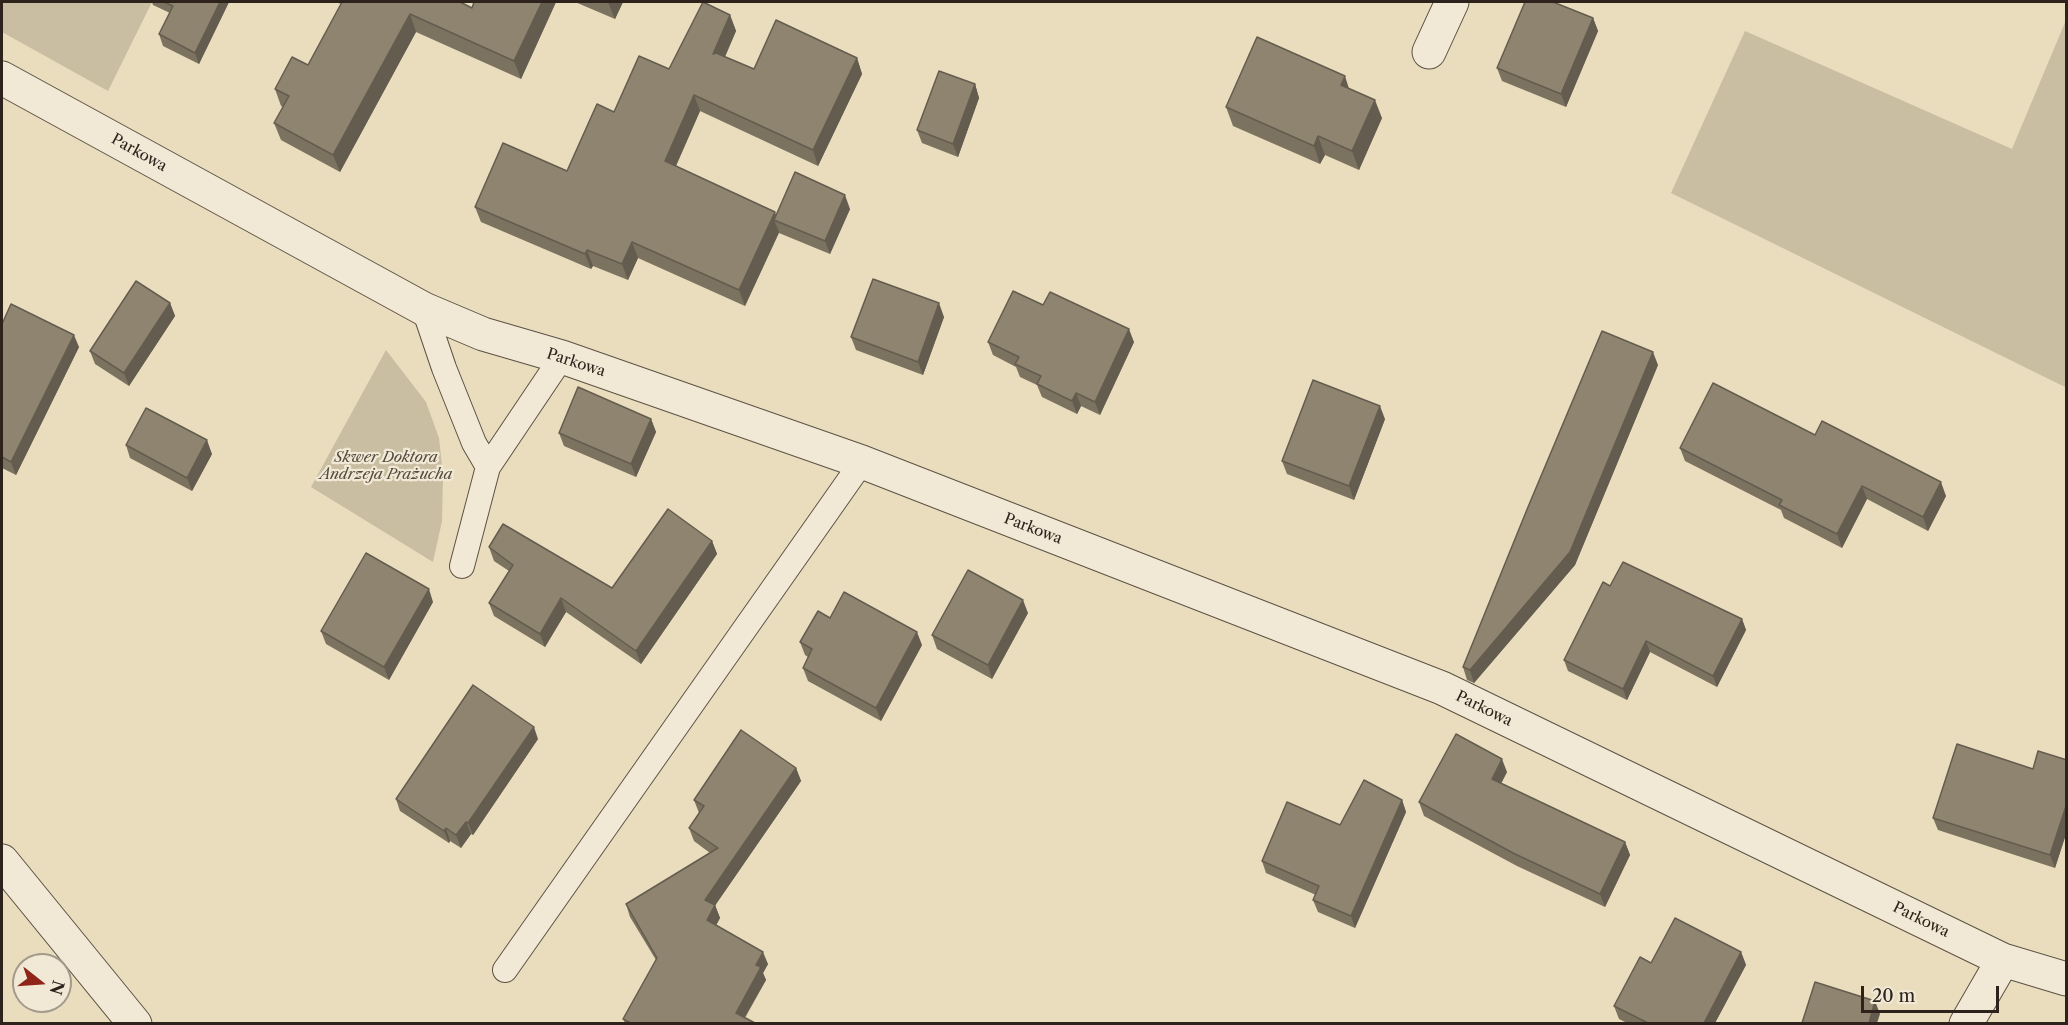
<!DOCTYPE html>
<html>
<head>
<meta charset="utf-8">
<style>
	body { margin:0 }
	#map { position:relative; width:2068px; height:1025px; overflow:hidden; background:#e9ddbe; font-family:"Libre Caslon Text",serif }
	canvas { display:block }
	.frame { position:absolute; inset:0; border:3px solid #2d231c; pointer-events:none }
	.north { position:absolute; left:12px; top:953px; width:60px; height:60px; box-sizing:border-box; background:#f1e9d5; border:2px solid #a39a8b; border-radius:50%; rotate:107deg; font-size:16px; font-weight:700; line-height:24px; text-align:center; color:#2d231c }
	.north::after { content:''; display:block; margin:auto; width:21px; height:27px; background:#8f2418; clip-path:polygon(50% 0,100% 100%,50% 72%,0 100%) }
	.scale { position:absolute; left:1861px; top:986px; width:138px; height:27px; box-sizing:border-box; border:3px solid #2d231c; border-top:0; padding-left:8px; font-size:18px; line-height:21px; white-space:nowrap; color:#2d231c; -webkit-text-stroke:4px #f1e9d5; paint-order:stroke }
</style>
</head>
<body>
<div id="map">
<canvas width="2068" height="1025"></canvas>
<div class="frame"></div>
<div class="north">N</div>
<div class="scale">20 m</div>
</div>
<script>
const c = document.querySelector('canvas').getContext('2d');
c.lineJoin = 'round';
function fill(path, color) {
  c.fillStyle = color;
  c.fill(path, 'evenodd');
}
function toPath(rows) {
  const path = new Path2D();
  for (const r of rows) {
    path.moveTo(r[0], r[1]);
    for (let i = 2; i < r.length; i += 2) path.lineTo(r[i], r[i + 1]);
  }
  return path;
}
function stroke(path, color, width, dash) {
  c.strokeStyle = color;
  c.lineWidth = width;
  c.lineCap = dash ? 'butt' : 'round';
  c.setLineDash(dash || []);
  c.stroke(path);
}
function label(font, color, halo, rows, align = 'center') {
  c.font = font + ' "Libre Caslon Text",serif';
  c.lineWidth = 4.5;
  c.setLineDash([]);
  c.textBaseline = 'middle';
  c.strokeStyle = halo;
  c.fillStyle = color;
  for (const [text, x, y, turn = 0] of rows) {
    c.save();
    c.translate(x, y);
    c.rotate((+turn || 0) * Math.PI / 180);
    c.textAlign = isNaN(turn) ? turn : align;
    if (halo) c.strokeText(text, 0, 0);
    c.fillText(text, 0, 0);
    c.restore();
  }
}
const green = toPath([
	[2,2,152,2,108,91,2,32],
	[2066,20,2066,383,2065,387,1671,193,1745,31,2012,149],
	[386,350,426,402,439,438,443,475,442,521,433,562,311,487]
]);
const service = toPath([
	[424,309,444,368,474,443,488,467],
	[462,566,488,467,562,357],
	[505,970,862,462]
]);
const minor = toPath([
	[1429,52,1452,2],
	[2,78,424,309,483,334,562,357,862,462,1442,688,2003,960,2066,979],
	[1966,1024,2003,960]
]);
const tertiary = toPath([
	[2,861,135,1024]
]);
const wall = toPath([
	[152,2,229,2,199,64,163,46,159,34,170,13,153,5],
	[336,2,460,2,472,8,474,2,556,2,521,79,416,32,340,172,281,140,274,123,283,107,281,106,275,89,308,65,341,4],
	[575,2,623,2,615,19],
	[730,15,736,31,725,57,754,69,857,58,862,74,818,166,700,111,676,166,776,215,850,209,830,254,779,233,745,306,638,258,628,280,593,266,591,269,481,222,475,207,567,171,669,69],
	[1593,18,1598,31,1566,107,1502,81,1497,68],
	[975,84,979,98,958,157,922,143,917,130],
	[1349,89,1382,118,1359,170,1325,155,1320,164,1233,126,1226,107],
	[170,303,175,316,129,386,95,364,90,351],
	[1043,305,1134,342,1100,415,1081,406,1077,414,1042,397,1037,385,1020,377,1016,367,993,355,988,342],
	[944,317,923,375,856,350,851,337],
	[2,324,79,347,16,475,2,468],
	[1658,365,1575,565,1474,683,1467,680,1463,667],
	[651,419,656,432,636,477,564,446,559,433],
	[1385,419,1354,500,1287,474,1282,461],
	[1815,435,1946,496,1928,531,1867,499,1842,548,1784,518,1781,510,1685,461,1680,448],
	[126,445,212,454,192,491,130,458],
	[712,541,717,554,641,664,566,612,545,647,494,616,489,603,509,571,494,561,489,547,612,588],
	[433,602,389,680,326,644,321,631],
	[1028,613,992,679,937,649,932,635],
	[830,618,922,645,881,721,808,681,803,668,808,657,805,655,800,642],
	[1742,619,1746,630,1717,687,1650,652,1627,700,1568,671,1564,660],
	[538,739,473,835,471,834,461,848,450,841,449,843,400,811,396,799],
	[2067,760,2067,831,2055,868,1938,830,1933,818,2033,769],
	[796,768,801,781,715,905,720,918,716,925,768,964,763,973,766,980,745,1018,755,1023,625,1023,623,1019,656,960,630,917,626,904,710,853,694,841,689,828,699,813,694,800],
	[1507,772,1501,784,1625,842,1630,855,1605,907,1517,866,1424,816,1419,802],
	[1402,800,1406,812,1355,928,1318,912,1313,900,1316,895,1266,873,1262,861,1340,825],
	[1741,952,1746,965,1715,1023,1627,1023,1619,1019,1614,1006,1651,963]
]);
const shadedWall = toPath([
	[220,2,229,2,199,64,195,53],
	[542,2,556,2,521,79,514,61],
	[608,2,623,2,615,19],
	[410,14,416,32,340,172,333,155],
	[730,15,736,31,719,70,713,54],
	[1593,18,1598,31,1566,107,1561,94],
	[857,58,862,74,818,166,813,150],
	[1345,76,1351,95,1341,85],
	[975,84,979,98,958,157,953,144],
	[694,95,700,111,671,177,665,161],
	[1375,100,1382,118,1359,170,1352,151],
	[1318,136,1325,155,1320,164,1314,146],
	[845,195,850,209,830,254,825,241],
	[775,212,778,221,774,220,779,232,745,306,739,290],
	[632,242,638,258,628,280,622,264],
	[587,250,593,266,591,269,585,254],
	[170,303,175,316,129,386,124,373],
	[939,303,944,317,923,375,918,362],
	[1129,329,1134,342,1100,415,1095,402],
	[74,335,79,347,16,475,11,462],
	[1653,352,1658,365,1575,565,1474,683,1470,670],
	[1076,393,1081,406,1077,414,1072,401],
	[1380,406,1385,419,1354,500,1349,486],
	[651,419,656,432,636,477,631,464],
	[207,440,212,454,192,491,187,478],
	[1941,482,1946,496,1928,531,1923,517],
	[1862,486,1867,499,1842,548,1837,534],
	[712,541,717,554,641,664,636,651],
	[429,589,433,602,389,680,384,667],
	[561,598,566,612,545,647,540,634],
	[1023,600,1028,613,992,679,988,665],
	[1742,619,1746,630,1717,687,1713,676],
	[917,632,922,645,881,721,876,708],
	[1646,641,1650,652,1627,700,1623,689],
	[534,727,538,739,473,835,468,823],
	[1502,759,1507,772,1496,792,1492,779],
	[796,768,801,781,710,913,705,900],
	[1402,800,1406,812,1355,928,1351,916],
	[2067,803,2067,831,2055,868,2050,855],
	[466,822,471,834,461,848,456,835],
	[446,828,450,841,449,843,444,831],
	[1625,842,1630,855,1605,907,1600,894],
	[715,905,720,918,712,933,707,920],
	[763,952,768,964,763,973,766,980,741,1023,736,1013,756,965],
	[1741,952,1746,965,1715,1023,1704,1023],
	[1875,1001,1880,1014,1877,1023,1869,1023]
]);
const building = toPath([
	[164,2,220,2,195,53,159,34,173,6,164,2],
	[342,2,460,2,472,8,474,2,542,2,514,61,410,14,333,155,274,123,289,96,275,89,292,57,308,65,342,2],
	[703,2,730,15,713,54,716,53,754,69,776,20,857,58,813,150,694,95,665,161,775,212,739,290,632,242,622,264,587,250,585,254,475,207,503,143,567,171,597,104,614,112,639,56,669,69,703,2],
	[1525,2,1553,2,1593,18,1561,94,1497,68,1525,2],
	[1257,37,1345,76,1341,85,1375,100,1352,151,1318,136,1314,146,1226,107,1257,37],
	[939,71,975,84,953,144,917,130,939,71],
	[795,172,845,195,825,241,774,220,795,172],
	[873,279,939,303,918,362,851,337,873,279],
	[136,281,170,303,124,373,90,351,136,281],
	[1013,291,1043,305,1050,292,1129,329,1095,402,1076,393,1072,401,1037,384,1041,376,1015,364,1019,357,988,342,1013,291],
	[11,304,74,335,11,462,2,457,2,324,11,304],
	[1602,331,1653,352,1570,552,1470,670,1463,667,1528,507,1602,331],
	[1313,380,1380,406,1349,486,1282,461,1313,380],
	[1713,383,1815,435,1822,421,1941,482,1923,517,1862,486,1837,534,1779,505,1782,500,1680,448,1713,383],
	[578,387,651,419,631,464,559,433,578,387],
	[146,408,207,440,187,478,126,445,146,408],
	[668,509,712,541,636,651,561,598,540,634,489,603,513,565,489,547,503,524,612,588,668,509],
	[366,553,429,589,384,667,321,631,366,553],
	[1623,562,1742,619,1713,676,1646,641,1623,689,1564,660,1603,582,1610,586,1623,562],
	[968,570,1023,600,988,665,932,635,968,570],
	[844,592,917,632,876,708,803,668,812,649,800,642,818,611,830,618,844,592],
	[473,685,534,727,468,823,466,822,456,835,446,828,444,831,396,799,473,685],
	[741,730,796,768,705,900,715,905,707,920,763,952,756,965,761,967,736,1013,755,1023,631,1023,623,1019,657,958,626,904,718,848,689,828,704,806,694,800,741,730],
	[1456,734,1502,759,1492,779,1625,842,1600,894,1513,853,1419,802,1456,734],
	[1957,744,2033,769,2038,751,2067,760,2067,803,2050,855,1933,818,1957,744],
	[1364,780,1402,800,1351,916,1313,900,1319,886,1262,861,1287,802,1340,825,1364,780],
	[1675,918,1741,952,1704,1023,1648,1023,1614,1006,1640,957,1651,963,1675,918],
	[1815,982,1875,1001,1869,1023,1802,1023,1815,982]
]);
const streetNames = [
	["Parkowa",139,153,29],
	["Parkowa",576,363,18],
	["Parkowa",1033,529,21],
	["Parkowa",1484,709,26],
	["Parkowa",1921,920,26]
];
const parkNames = [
	["Skwer Doktora",386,458],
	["Andrzeja Prażucha",386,475]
];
fill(green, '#c9bda2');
stroke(service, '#5c5244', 26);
stroke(minor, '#5c5244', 35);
stroke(tertiary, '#5c5244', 35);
stroke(service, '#f1e9d5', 24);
stroke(minor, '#f1e9d5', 33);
stroke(tertiary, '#f1e9d5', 33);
fill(wall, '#7b7260');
fill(shadedWall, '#645c4e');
fill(building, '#8f8470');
stroke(building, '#645c4e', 1.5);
label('15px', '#2d231c', '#f1e9d5', streetNames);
label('italic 15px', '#544a3e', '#f1e9d5', parkNames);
</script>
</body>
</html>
